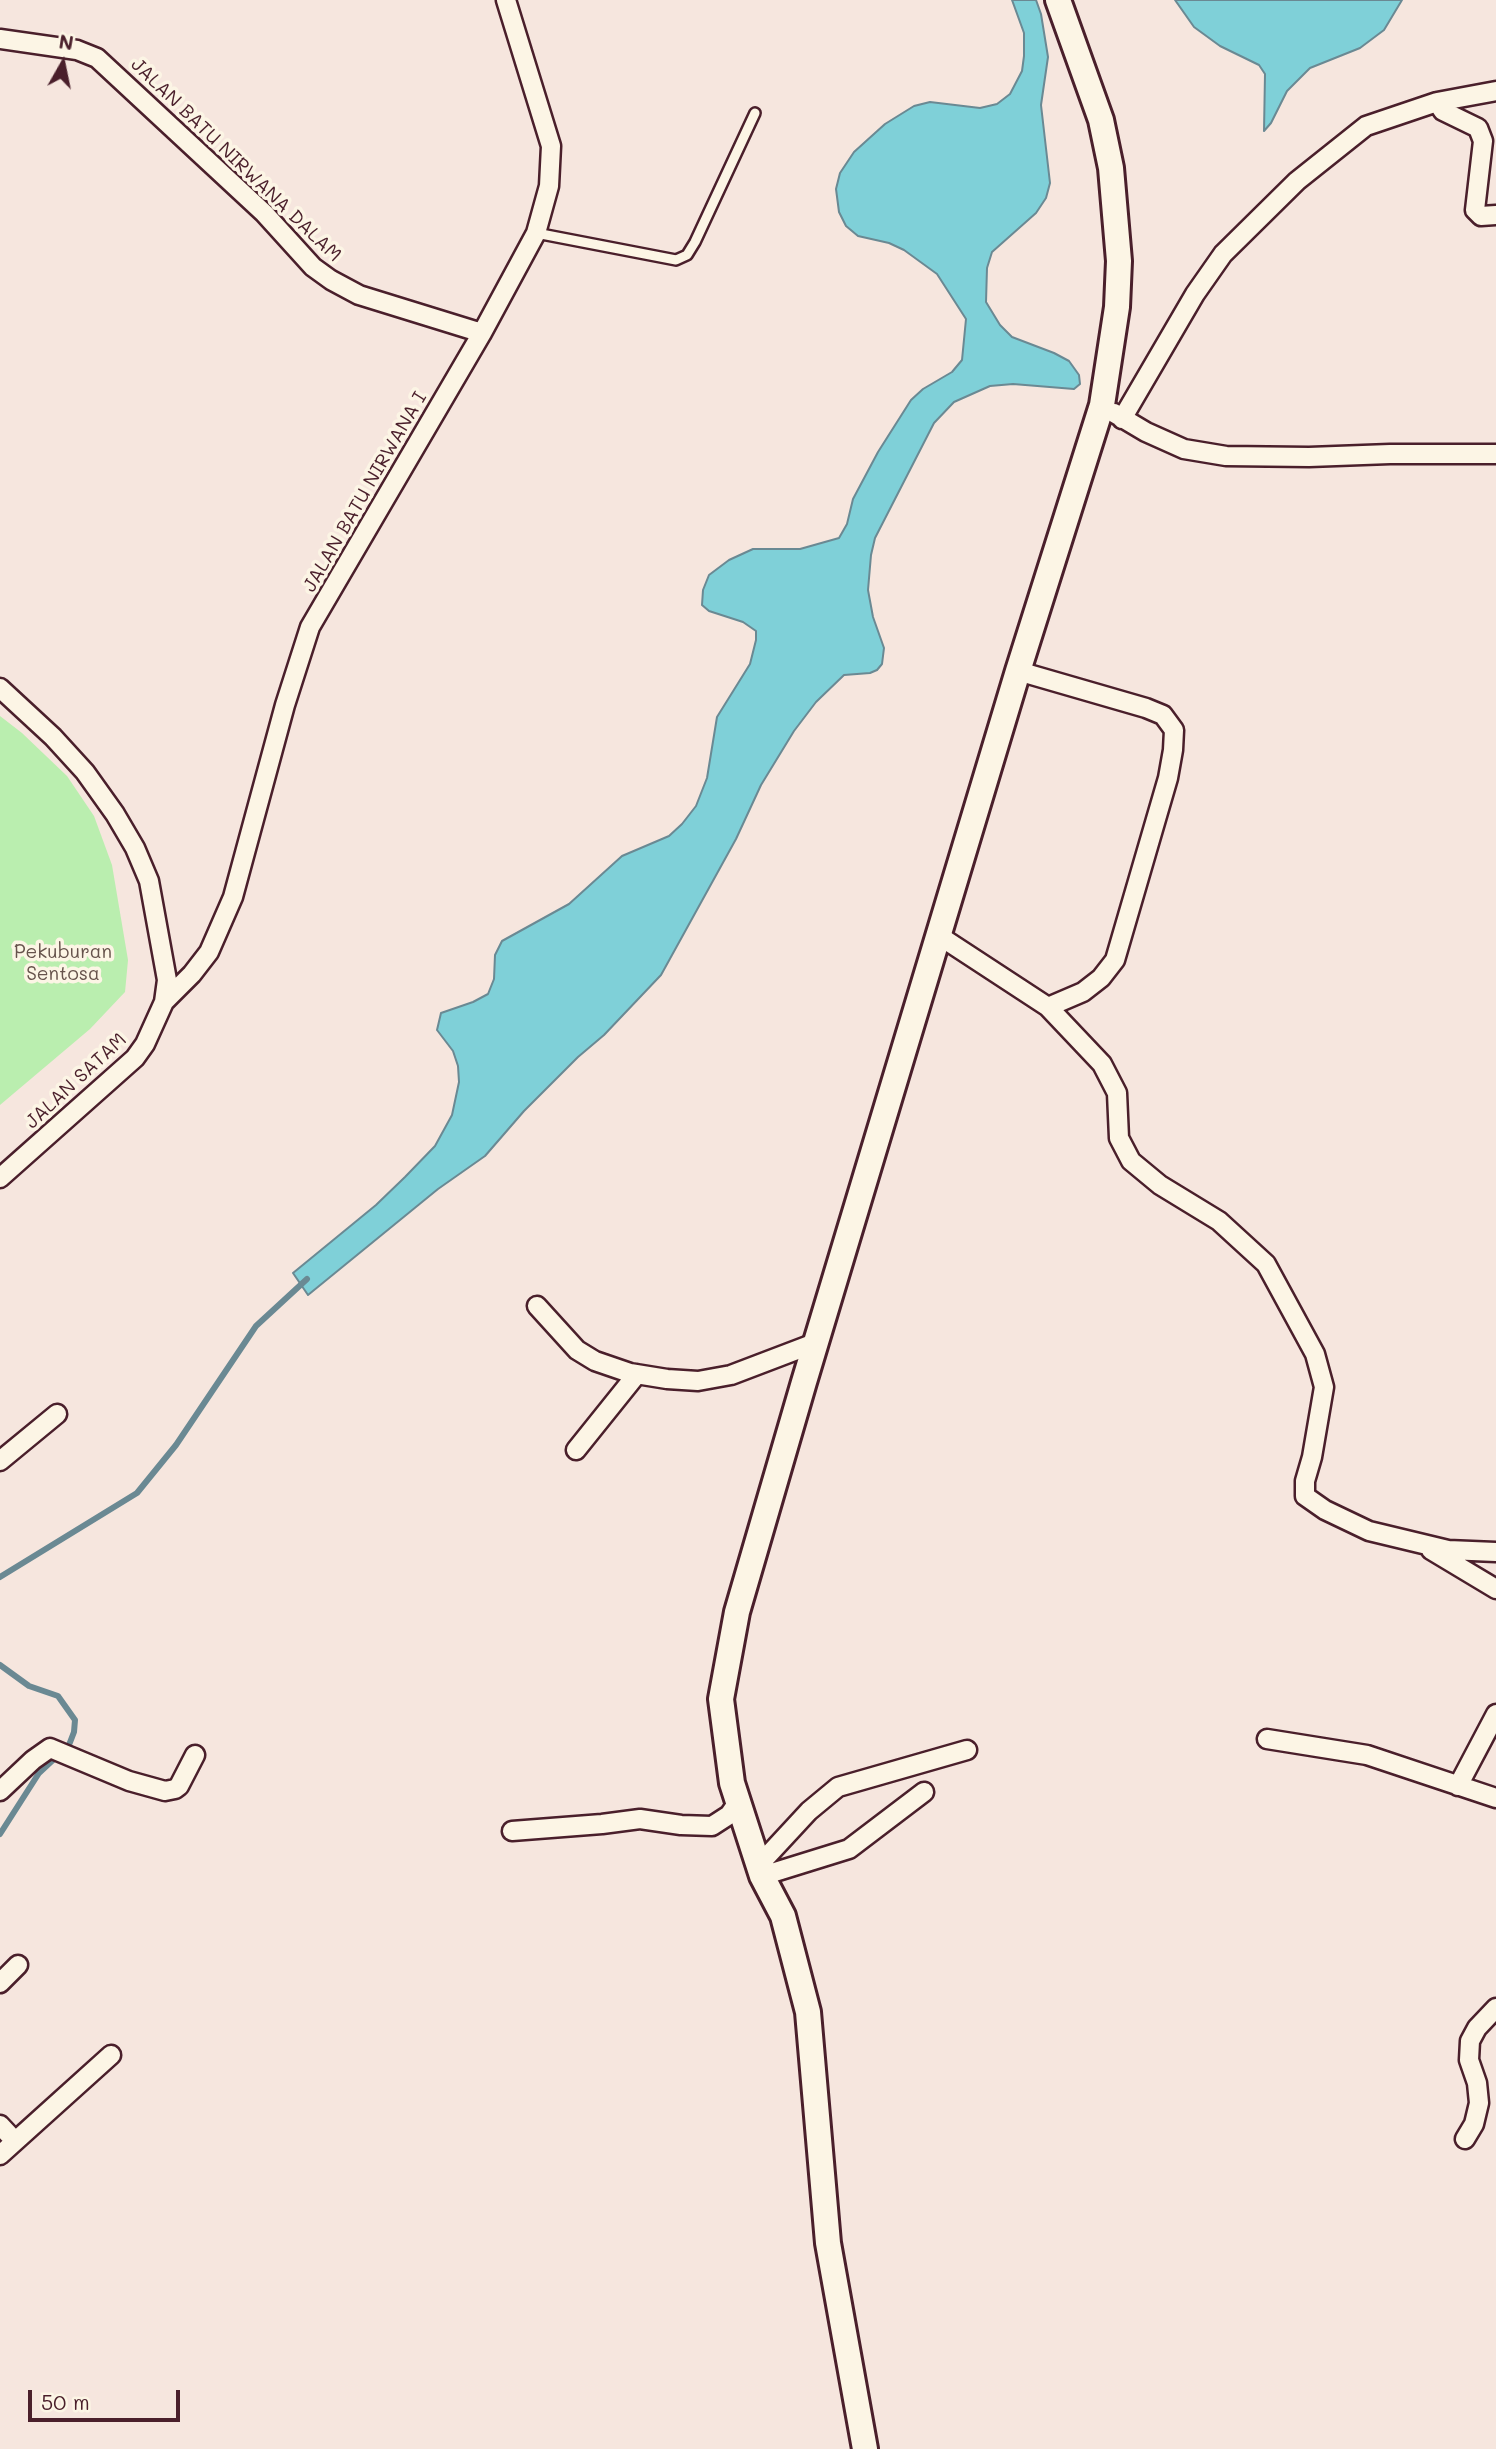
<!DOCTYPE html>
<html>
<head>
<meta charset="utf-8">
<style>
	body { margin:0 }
	#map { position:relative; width:1496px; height:2449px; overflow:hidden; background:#f6e6de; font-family:Mali,sans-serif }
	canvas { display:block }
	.north { position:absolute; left:28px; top:28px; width:70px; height:70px; -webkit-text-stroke:5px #fcf5e5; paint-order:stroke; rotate:9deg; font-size:19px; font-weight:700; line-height:28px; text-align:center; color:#4a1f2b }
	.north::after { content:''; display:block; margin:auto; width:24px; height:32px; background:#4a1f2b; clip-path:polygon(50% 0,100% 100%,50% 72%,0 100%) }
	.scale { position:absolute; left:28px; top:2390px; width:152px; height:32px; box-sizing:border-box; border:4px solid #4a1f2b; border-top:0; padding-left:9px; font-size:21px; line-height:24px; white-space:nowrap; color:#4a1f2b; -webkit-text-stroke:5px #fcf5e5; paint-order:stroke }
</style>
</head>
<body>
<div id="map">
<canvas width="1496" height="2449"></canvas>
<div class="north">N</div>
<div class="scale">50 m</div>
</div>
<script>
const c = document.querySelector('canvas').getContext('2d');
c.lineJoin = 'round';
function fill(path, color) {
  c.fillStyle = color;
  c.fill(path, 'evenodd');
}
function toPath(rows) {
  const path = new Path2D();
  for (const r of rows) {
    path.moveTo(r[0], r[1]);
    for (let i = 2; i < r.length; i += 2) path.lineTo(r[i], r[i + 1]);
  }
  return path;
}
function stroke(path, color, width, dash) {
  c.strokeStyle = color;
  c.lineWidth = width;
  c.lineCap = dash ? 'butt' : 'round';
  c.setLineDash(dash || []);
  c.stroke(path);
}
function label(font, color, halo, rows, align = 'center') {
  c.font = font + ' Mali,sans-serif';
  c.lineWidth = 7;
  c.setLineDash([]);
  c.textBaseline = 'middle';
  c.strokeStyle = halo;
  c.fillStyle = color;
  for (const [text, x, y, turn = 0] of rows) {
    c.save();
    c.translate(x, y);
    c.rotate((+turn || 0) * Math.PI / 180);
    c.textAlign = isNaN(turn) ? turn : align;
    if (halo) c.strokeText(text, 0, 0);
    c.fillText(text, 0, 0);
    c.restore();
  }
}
const green = toPath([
	[0,716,22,733,67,776,94,816,112,865,128,960,125,992,90,1029,0,1105]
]);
const water = toPath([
	[1012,0,1036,0,1041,14,1048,57,1041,105,1050,183,1046,198,1036,213,992,252,987,268,986,302,1000,325,1012,337,1054,353,1069,361,1079,375,1080,384,1074,389,1013,384,990,386,954,402,934,423,875,538,871,555,868,590,873,617,884,648,882,664,877,670,870,673,844,675,816,702,794,731,761,785,736,839,661,975,604,1035,578,1057,524,1111,485,1156,438,1189,308,1295,293,1273,376,1205,405,1177,435,1146,452,1115,459,1082,458,1066,453,1051,437,1030,441,1013,473,1002,488,994,494,979,495,955,502,941,569,904,622,856,669,836,682,824,696,806,707,778,717,717,750,664,756,640,756,631,743,622,709,611,702,605,703,590,709,575,729,560,753,549,800,549,839,538,847,524,853,499,878,452,911,400,923,389,952,372,962,360,966,319,937,274,904,250,889,243,858,236,846,226,839,212,836,189,840,173,854,152,885,124,914,106,930,102,980,108,997,104,1010,94,1022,71,1024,56,1024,33,1012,0],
	[1175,0,1402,0,1384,30,1360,48,1310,68,1287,91,1271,123,1264,131,1265,74,1259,65,1220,46,1194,27,1175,0]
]);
const stream = toPath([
	[0,1577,137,1493,176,1445,256,1326,307,1279],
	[0,1665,29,1686,58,1696,75,1720,74,1732,69,1745,39,1773,0,1834]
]);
const lane = toPath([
	[536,233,676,260,687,255,695,242,755,113]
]);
const street = toPath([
	[0,39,77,50,97,58,264,213,313,267,331,280,359,295,482,333],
	[1437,102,1443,111,1478,128,1483,141,1475,210,1481,216,1496,215],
	[1114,413,1146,432,1184,449,1226,456,1309,457,1390,454,1496,454],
	[1122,419,1195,294,1223,254,1297,181,1366,126,1437,102,1496,91],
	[1018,671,1146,708,1163,715,1174,730,1173,750,1168,778,1115,960,1101,978,1083,992,1048,1007],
	[0,688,53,737,85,772,115,814,135,848,149,881,167,980,164,1002,145,1044,135,1058,0,1178],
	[938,935,1048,1007,1102,1064,1117,1093,1119,1138,1131,1161,1160,1185,1219,1221,1266,1264,1315,1354,1324,1387,1312,1457,1305,1481,1305,1496,1325,1510,1369,1531,1448,1550,1496,1552],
	[164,1002,192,974,209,952,233,897,285,705,310,627,482,333,536,233,549,186,551,146,506,0],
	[537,1306,577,1350,595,1361,630,1373,667,1379,698,1381,731,1375,815,1343],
	[576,1450,637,1374],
	[0,1461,57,1414],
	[1431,1550,1496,1589],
	[1267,1739,1367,1755,1496,1798],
	[1458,1786,1496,1714],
	[0,1791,33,1760,50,1748,129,1781,165,1791,175,1789,179,1786,195,1755],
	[512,1831,602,1824,640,1819,681,1825,712,1826,729,1815,738,1802],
	[759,1865,809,1811,838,1787,967,1750],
	[762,1876,849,1849,924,1792],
	[0,1983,18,1965],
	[0,2125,15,2141],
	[1465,2139,1474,2124,1479,2103,1477,2083,1469,2060,1470,2041,1477,2028,1496,2008],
	[0,2155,111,2055]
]);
const secondary = toPath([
	[865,2449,828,2243,808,2012,783,1916,762,1876,732,1783,721,1699,737,1612,804,1382,1018,671,1102,405,1117,307,1119,261,1111,168,1101,120,1058,0]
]);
const streetNames = [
	["JALAN BATU NIRWANA DALAM",236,160,44],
	["JALAN BATU NIRWANA I",365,492,-60],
	["JALAN SATAM",76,1081,-43]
];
const parkNames = [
	["Pekuburan",63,952],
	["Sentosa",63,974]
];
fill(green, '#baeeaf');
fill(water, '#7fd0d8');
stroke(water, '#6a8993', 2);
stroke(stream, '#6a8993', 6);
stroke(lane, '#4a1f2b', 14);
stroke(street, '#4a1f2b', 23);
stroke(secondary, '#4a1f2b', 30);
stroke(lane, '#fcf5e5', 9);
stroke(street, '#fcf5e5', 18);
stroke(secondary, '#fcf5e5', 24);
label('19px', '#4a1f2b', '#fcf5e5', streetNames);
label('19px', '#66534c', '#fcf5e5', parkNames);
</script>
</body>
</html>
